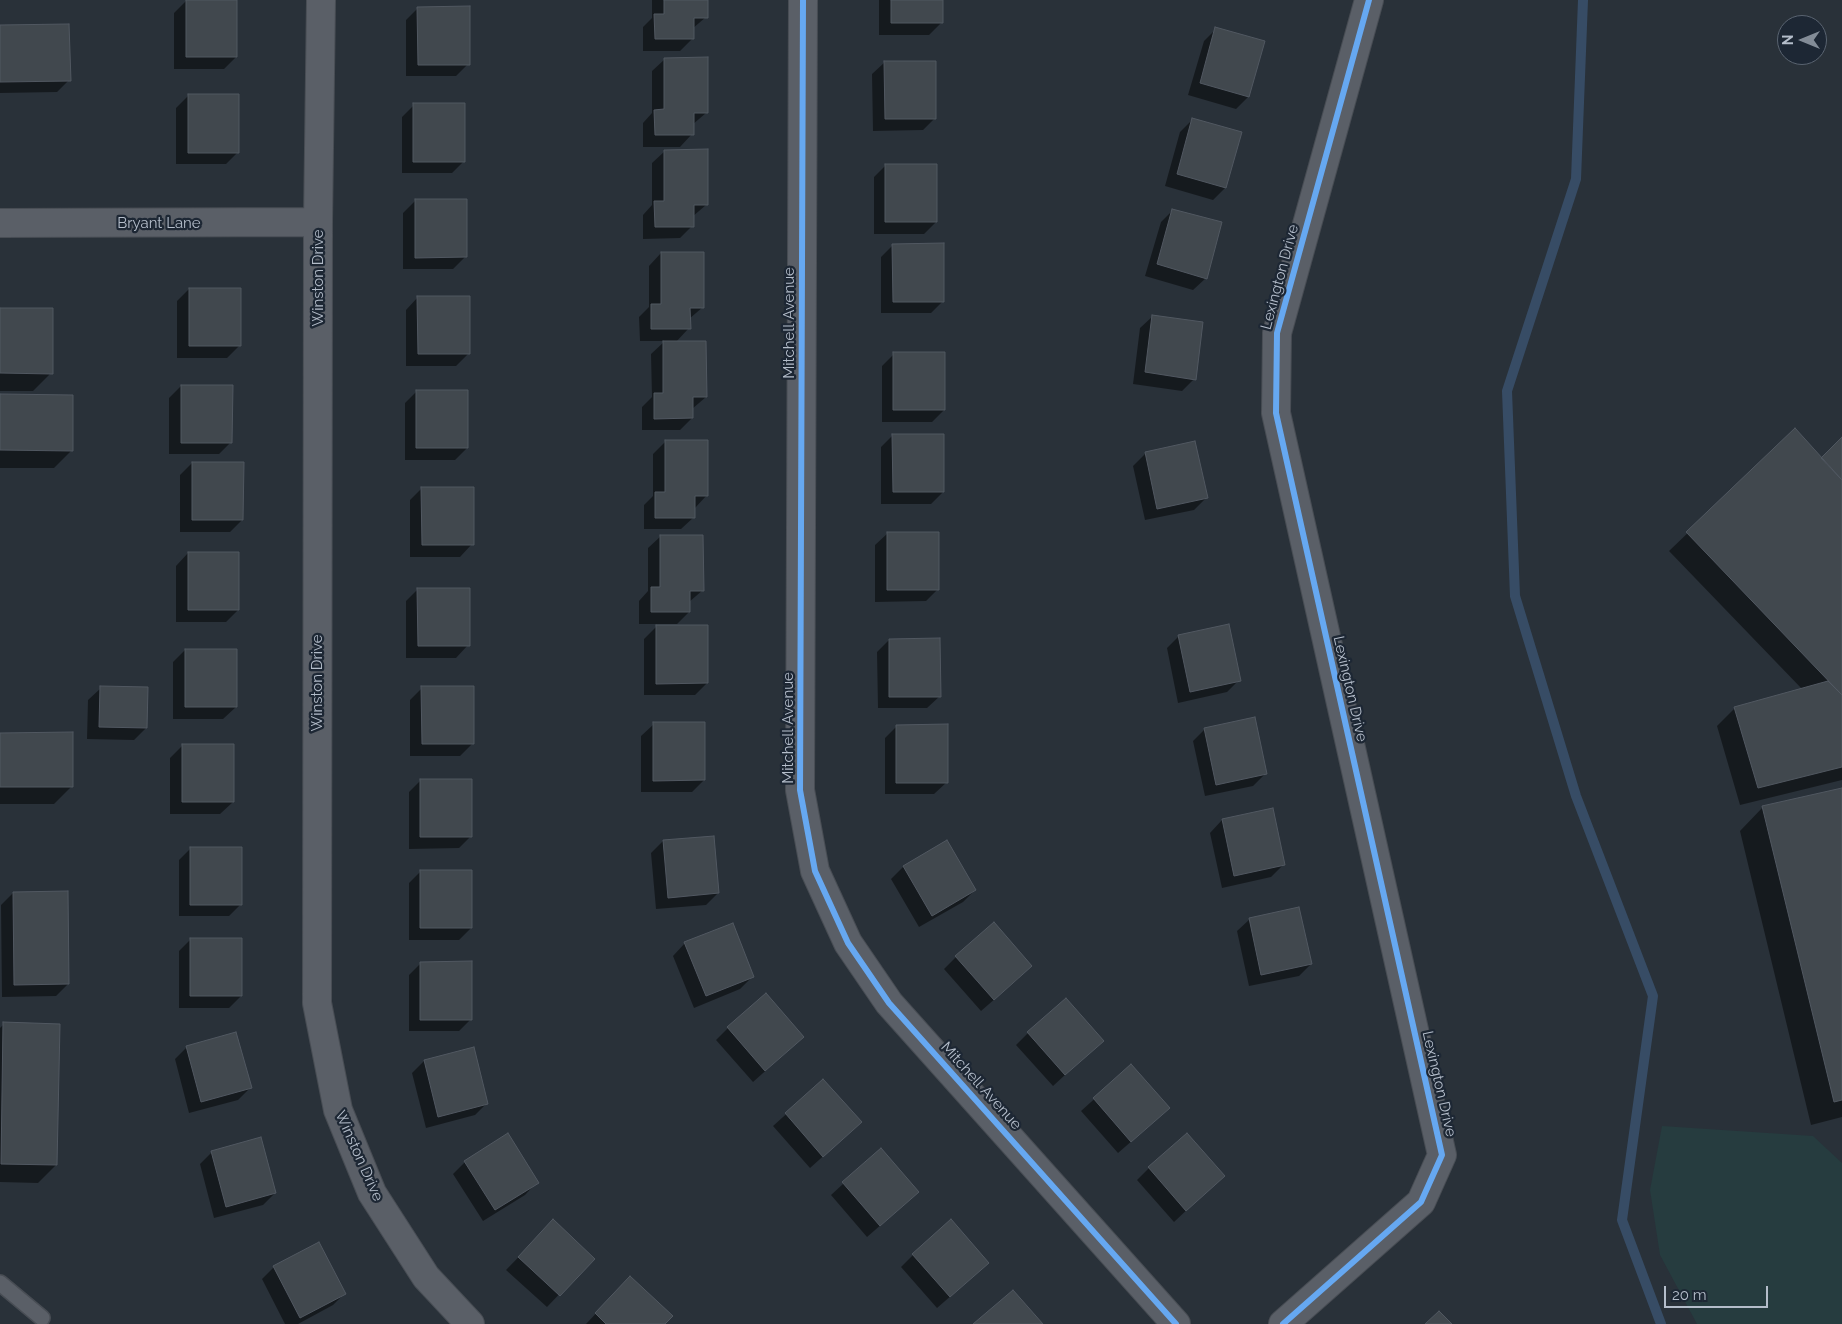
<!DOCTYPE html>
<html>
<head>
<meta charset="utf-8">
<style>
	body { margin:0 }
	#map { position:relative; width:1842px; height:1324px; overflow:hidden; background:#293139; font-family:Raleway,sans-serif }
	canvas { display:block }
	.north { position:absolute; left:1777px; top:15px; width:50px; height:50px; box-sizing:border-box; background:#1d2734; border:1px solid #596370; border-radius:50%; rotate:270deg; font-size:14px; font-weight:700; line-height:20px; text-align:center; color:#b4bdca }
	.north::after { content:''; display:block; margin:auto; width:18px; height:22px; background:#838c97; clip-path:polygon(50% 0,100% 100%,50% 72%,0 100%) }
	.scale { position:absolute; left:1664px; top:1286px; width:104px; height:22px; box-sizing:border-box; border:2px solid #b4bdca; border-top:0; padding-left:6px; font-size:15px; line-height:18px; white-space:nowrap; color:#b4bdca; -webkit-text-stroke:4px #1d2734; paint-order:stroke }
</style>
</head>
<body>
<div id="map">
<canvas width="1842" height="1324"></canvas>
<div class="north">N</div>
<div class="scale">20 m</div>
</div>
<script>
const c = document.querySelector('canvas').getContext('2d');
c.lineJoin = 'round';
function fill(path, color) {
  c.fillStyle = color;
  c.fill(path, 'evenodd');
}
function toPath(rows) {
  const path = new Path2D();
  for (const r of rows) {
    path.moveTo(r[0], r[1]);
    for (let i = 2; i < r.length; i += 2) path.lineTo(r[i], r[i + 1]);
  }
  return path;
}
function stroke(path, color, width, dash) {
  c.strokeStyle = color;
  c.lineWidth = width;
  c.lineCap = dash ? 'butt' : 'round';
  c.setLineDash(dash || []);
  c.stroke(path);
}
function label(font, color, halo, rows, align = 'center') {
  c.font = font + ' Raleway,sans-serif';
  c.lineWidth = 4.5;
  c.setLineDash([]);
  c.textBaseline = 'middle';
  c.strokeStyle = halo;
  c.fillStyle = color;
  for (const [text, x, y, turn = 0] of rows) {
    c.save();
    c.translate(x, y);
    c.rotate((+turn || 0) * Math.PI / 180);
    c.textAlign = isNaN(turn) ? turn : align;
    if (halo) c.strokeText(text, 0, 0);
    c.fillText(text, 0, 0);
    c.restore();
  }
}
const green = toPath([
	[1662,1126,1813,1136,1842,1163,1842,1324,1697,1324,1660,1255,1650,1190]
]);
const shadow = toPath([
	[652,0,706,0,706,17,692,29,692,39,680,51,643,51,643,27,652,18],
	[879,0,941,0,941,23,929,35,879,35],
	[186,1,236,57,224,69,174,69,174,13],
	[418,8,468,64,456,76,406,76,406,20],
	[0,27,69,80,57,92,0,93],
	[1216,29,1248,97,1236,109,1188,95,1204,41],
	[665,59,706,113,692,125,692,134,680,147,643,147,643,123,652,113,652,71],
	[885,62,935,118,923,130,873,131,872,74],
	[188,96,238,152,226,164,176,164,176,108],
	[414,105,464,161,452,173,402,173,402,117],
	[1192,120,1225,188,1213,200,1165,186,1180,132],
	[665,151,706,205,692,217,692,226,680,238,643,239,643,215,652,205,652,163],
	[886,165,936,222,924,234,874,234,874,177],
	[416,200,465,257,453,269,403,269,403,213],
	[1173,210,1206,278,1193,290,1145,276,1161,222],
	[893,245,943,301,931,313,881,313,881,257],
	[661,253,703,307,689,319,689,328,676,342,706,397,692,409,692,418,680,430,642,430,642,407,652,397,651,354,665,341,640,341,639,317,649,307,649,266],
	[189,289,240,345,227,358,177,358,177,301],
	[418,297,468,354,456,366,406,366,406,310],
	[0,309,51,373,33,391,0,391],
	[1153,316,1194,379,1182,391,1133,384,1140,328],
	[894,354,944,410,932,422,882,422,882,366],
	[181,386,231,442,219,454,169,454,169,398],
	[417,391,467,448,455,460,405,460,405,403],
	[0,396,72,450,54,468,0,468],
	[1795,430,1820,459,1842,439,1842,780,1740,805,1717,726,1735,708,1802,689,1669,551],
	[893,435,943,492,931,504,881,504,881,447],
	[665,442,707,495,695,508,694,517,681,529,644,529,644,505,653,496,653,454],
	[1194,443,1206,498,1194,510,1145,520,1133,466,1145,454],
	[192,463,242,520,230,532,180,532,180,475],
	[422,488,472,544,460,557,410,557,410,500],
	[888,533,938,589,926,601,875,602,875,545],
	[661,536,703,590,689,602,689,612,677,624,639,624,639,601,648,591,648,548],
	[188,553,238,610,226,622,176,622,176,566],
	[418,589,468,645,456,658,406,658,406,601],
	[656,627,707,683,695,695,644,695,644,639],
	[1179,636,1239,680,1227,692,1178,703,1167,648],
	[889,640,940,696,927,708,878,708,877,652],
	[185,650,236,707,223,719,173,719,173,662],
	[101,688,146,728,134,740,87,739,88,700],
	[422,688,472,744,460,756,410,756,410,700],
	[654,724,704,780,692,792,641,792,641,736],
	[897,726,947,782,934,794,885,794,885,738],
	[1205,729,1265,774,1253,786,1205,796,1193,741],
	[0,734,72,786,54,804,0,804],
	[182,746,233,802,220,814,170,814,170,758],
	[421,780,471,836,459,848,409,849,409,792],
	[1842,790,1842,1117,1811,1125,1740,831,1763,807],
	[1272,810,1283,865,1271,877,1222,888,1210,833,1222,820],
	[663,841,718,893,706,905,656,909,651,853],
	[191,848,241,904,229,916,179,916,179,860],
	[903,867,975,890,963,902,919,927,891,879],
	[421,871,471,928,459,940,409,940,409,883],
	[13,893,68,984,56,996,2,997,1,905],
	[1250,919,1311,964,1299,976,1249,986,1237,931],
	[191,939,241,996,229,1008,179,1008,179,951],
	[685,943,752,977,740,989,694,1008,673,956],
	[956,957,1019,978,981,1011,944,969],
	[421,963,471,1019,459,1031,409,1031,409,975],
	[4,1024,56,1165,38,1183,0,1182,0,1028],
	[728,1028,790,1049,753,1082,716,1040],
	[1028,1033,1102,1041,1053,1086,1016,1045],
	[187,1047,250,1088,238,1100,189,1113,175,1059],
	[424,1061,487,1103,475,1115,426,1128,412,1073],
	[1131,1066,1156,1120,1118,1153,1081,1111],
	[823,1081,848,1134,810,1168,773,1126],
	[880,1150,905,1204,867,1237,831,1195],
	[212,1152,275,1193,263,1205,214,1218,200,1164],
	[465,1162,537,1182,525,1195,483,1221,453,1174],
	[1149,1168,1223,1176,1174,1222,1137,1180],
	[542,1233,593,1259,547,1307,506,1270],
	[913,1255,975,1275,937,1308,901,1267],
	[274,1267,345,1293,333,1305,298,1324,285,1324,262,1279],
	[619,1289,663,1324,586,1324]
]);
const stream = toPath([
	[1583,0,1576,179,1507,391,1515,596,1576,796,1653,996,1622,1220,1661,1324]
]);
const building = toPath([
	[186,0,237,0,237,57,186,57,186,0],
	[664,0,708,0,708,18,694,18,694,39,655,39,654,14,664,14,664,0],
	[891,0,943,0,943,23,891,23,891,0],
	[470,6,470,65,418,65,417,7,470,6],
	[69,24,71,81,0,82,0,25,69,24],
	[1215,27,1265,41,1249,97,1200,83,1215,27],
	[708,57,708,113,694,113,694,135,655,135,654,110,664,109,664,58,708,57],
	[884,61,936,61,936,119,885,119,884,61],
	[188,94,239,94,239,153,188,153,188,94],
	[413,103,465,103,465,162,413,162,413,103],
	[1192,118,1242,132,1226,188,1177,174,1192,118],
	[708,149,708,205,694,205,694,227,655,227,654,201,664,201,664,150,708,149],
	[885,164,937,164,937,222,885,222,885,164],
	[415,199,467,199,467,257,415,258,415,199],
	[1172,209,1222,222,1207,279,1157,264,1172,209],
	[944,243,944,302,893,302,892,244,944,243],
	[661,252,704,252,704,308,690,308,691,329,651,329,651,304,661,304,661,252],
	[189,288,241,288,241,346,189,346,189,288],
	[417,296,470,296,470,354,418,354,417,296],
	[0,308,53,308,53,374,0,373,0,308],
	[1152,315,1203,322,1196,380,1145,372,1152,315],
	[663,341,706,341,707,397,693,397,693,418,654,419,654,393,663,393,663,341],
	[893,352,945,352,945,410,893,410,893,352],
	[181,385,233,385,232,443,181,443,181,385],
	[416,390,468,390,468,448,416,448,416,390],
	[0,394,73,395,73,451,0,450,0,394],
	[1795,428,1842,480,1842,695,1686,532,1795,428],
	[892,434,944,434,944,492,893,492,892,434],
	[1842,437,1842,480,1821,458,1842,437],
	[665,440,708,440,708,496,695,496,695,518,655,518,655,492,665,492,665,440],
	[1195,441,1208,498,1157,509,1145,452,1195,441],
	[192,462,244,462,243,520,192,520,192,462],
	[421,487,474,487,474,545,422,545,421,487],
	[887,532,939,532,939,590,887,590,887,532],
	[660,535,703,535,704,591,690,591,690,612,651,612,651,587,660,587,660,535],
	[188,552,239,552,239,610,188,610,188,552],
	[417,588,470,588,470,646,418,646,417,588],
	[1229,624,1241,681,1190,692,1178,635,1229,624],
	[656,625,708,625,708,683,656,684,656,625],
	[940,638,941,697,889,697,889,639,940,638],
	[185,649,237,649,237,707,185,707,185,649],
	[1828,681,1842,695,1842,767,1758,788,1734,707,1828,681],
	[100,686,148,687,147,728,99,727,100,686],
	[421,686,474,686,474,744,422,744,421,686],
	[1255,717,1267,774,1216,785,1204,728,1255,717],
	[653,722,705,722,705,780,653,781,653,722],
	[948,724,948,783,896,783,896,725,948,724],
	[73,732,73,787,0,787,0,733,73,732],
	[182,744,234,744,234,802,182,802,182,744],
	[420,779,472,779,472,837,420,837,420,779],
	[1842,788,1842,1100,1834,1102,1762,806,1842,788],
	[1273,808,1285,865,1234,876,1222,819,1273,808],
	[714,836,719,893,668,898,663,840,714,836],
	[947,840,976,890,932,916,903,866,947,840],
	[190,847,242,847,242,905,190,905,190,847],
	[420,870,472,870,472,928,420,928,420,870],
	[68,891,69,984,14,985,13,892,68,891],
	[1299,907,1312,964,1261,975,1249,918,1299,907],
	[994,922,1032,966,994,1000,955,956,994,922],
	[733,923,754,977,706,996,684,942,733,923],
	[190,938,242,938,242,996,190,996,190,938],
	[472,961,472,1020,420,1020,420,962,472,961],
	[766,993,804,1037,765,1071,727,1027,766,993],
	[1066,998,1104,1041,1065,1075,1027,1032,1066,998],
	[3,1022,60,1024,57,1165,1,1164,3,1022],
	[236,1032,252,1088,201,1102,186,1046,236,1032],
	[474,1047,488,1104,438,1117,424,1060,474,1047],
	[1131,1064,1170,1108,1131,1142,1093,1098,1131,1064],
	[823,1079,862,1122,823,1157,785,1113,823,1079],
	[508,1133,539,1183,495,1210,464,1161,508,1133],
	[1187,1133,1225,1176,1186,1211,1148,1167,1187,1133],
	[261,1137,276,1193,226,1207,211,1151,261,1137],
	[881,1148,919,1192,880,1226,842,1182,881,1148],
	[553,1219,595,1259,560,1296,518,1257,553,1219],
	[951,1219,989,1263,950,1297,912,1254,951,1219],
	[319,1242,346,1294,300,1318,273,1266,319,1242],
	[630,1276,673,1316,665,1324,606,1324,595,1313,630,1276],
	[1013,1290,1043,1324,973,1324,1013,1290],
	[1439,1311,1452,1324,1425,1324,1439,1311]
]);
const service = toPath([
	[0,1283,42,1318]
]);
const minor = toPath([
	[321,0,318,222,317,1003,338,1110,372,1193,426,1277,470,1324],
	[803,0,800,790,815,871,848,943,889,1003,1176,1324],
	[0,223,318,222],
	[1283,1324,1421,1202,1442,1155,1276,413,1277,333,1369,0]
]);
const cycleway = toPath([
	[803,0,800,790,815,871,848,943,889,1003,1176,1324],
	[1283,1324,1421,1202,1442,1155,1276,413,1277,333,1369,0]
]);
const streetNames = [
	["Bryant Lane",159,223],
	["Lexington Drive",1280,277,-75],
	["Winston Drive",318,278,-90],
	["Mitchell Avenue",789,323,-90],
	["Winston Drive",317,683,-90],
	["Lexington Drive",1350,689,77],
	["Mitchell Avenue",788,728,-90],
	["Lexington Drive",1439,1084,77],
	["Mitchell Avenue",981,1086,48],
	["Winston Drive",359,1156,66]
];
fill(green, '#263c3f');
fill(shadow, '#0007');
stroke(stream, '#374c65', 10);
fill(building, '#41484e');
stroke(building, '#515861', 1);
stroke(service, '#484d54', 18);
stroke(minor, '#484d54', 30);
stroke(service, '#5a5f67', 15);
stroke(minor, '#5a5f67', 28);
stroke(cycleway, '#66a8f1', 6);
label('15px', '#b4bdca', '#1d2734', streetNames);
</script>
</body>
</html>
